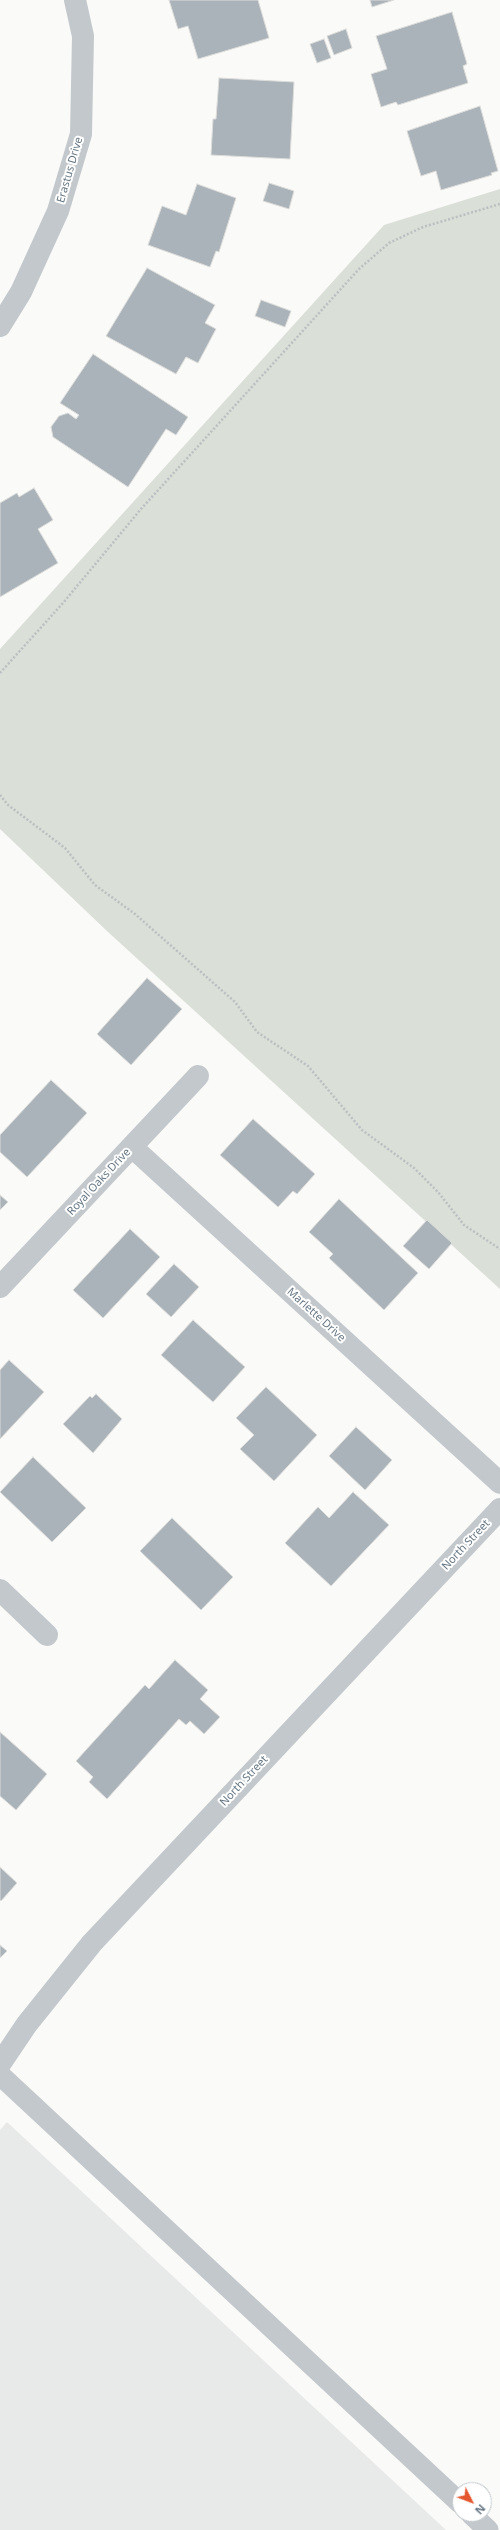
<!DOCTYPE html>
<html>
<head>
<meta charset="utf-8">
<style>
	body { margin:0 }
	#map { position:relative; width:500px; height:2530px; overflow:hidden; background:#fafaf8; font-family:"Noto Sans",sans-serif }
	canvas { display:block }
	.north { position:absolute; left:452px; top:2482px; width:40px; height:40px; box-sizing:border-box; background:#fff; border:1px solid #c1c8cd; border-radius:50%; rotate:132deg; font-size:11px; font-weight:700; line-height:16px; text-align:center; color:#657683 }
	.north::after { content:''; display:block; margin:auto; width:14px; height:18px; background:#e4572e; clip-path:polygon(50% 0,100% 100%,50% 72%,0 100%) }
</style>
</head>
<body>
<div id="map">
<canvas width="500" height="2530"></canvas>
<div class="north">N</div>
</div>
<script>
const c = document.querySelector('canvas').getContext('2d');
c.lineJoin = 'round';
function fill(path, color) {
  c.fillStyle = color;
  c.fill(path, 'evenodd');
}
function toPath(rows) {
  const path = new Path2D();
  for (const r of rows) {
    path.moveTo(r[0], r[1]);
    for (let i = 2; i < r.length; i += 2) path.lineTo(r[i], r[i + 1]);
  }
  return path;
}
function stroke(path, color, width, dash) {
  c.strokeStyle = color;
  c.lineWidth = width;
  c.lineCap = dash ? 'butt' : 'round';
  c.setLineDash(dash || []);
  c.stroke(path);
}
function label(font, color, halo, rows, align = 'center') {
  c.font = font + ' "Noto Sans",sans-serif';
  c.lineWidth = 4;
  c.setLineDash([]);
  c.textBaseline = 'middle';
  c.strokeStyle = halo;
  c.fillStyle = color;
  for (const [text, x, y, turn = 0] of rows) {
    c.save();
    c.translate(x, y);
    c.rotate((+turn || 0) * Math.PI / 180);
    c.textAlign = isNaN(turn) ? turn : align;
    if (halo) c.strokeText(text, 0, 0);
    c.fillText(text, 0, 0);
    c.restore();
  }
}
const built = toPath([
	[7,2122,446,2530,0,2530,0,2130]
]);
const green = toPath([
	[500,189,500,1289,108,932,0,829,0,649,384,225]
]);
const building = toPath([
	[169,0,258,0,269,38,198,59,188,26,178,29,169,0],
	[370,0,394,0,372,7,370,0],
	[452,12,467,64,463,66,468,83,398,105,396,102,381,107,371,74,387,69,376,36,452,12],
	[346,29,352,48,334,55,327,36,346,29],
	[324,39,331,58,317,63,310,44,324,39],
	[219,78,294,82,290,159,211,155,213,119,216,119,219,78],
	[480,106,498,171,491,173,492,175,441,190,436,171,421,176,407,131,480,106],
	[269,183,294,191,289,209,263,201,269,183],
	[197,184,236,198,219,252,216,251,210,267,148,245,162,206,186,215,197,184],
	[147,268,215,305,205,323,216,329,198,363,186,357,176,374,106,336,147,268],
	[261,300,291,311,285,327,255,316,261,300],
	[93,354,188,417,176,435,166,429,128,487,53,437,51,427,59,416,68,413,76,419,79,415,60,403,93,354],
	[34,488,53,520,38,529,58,563,0,597,0,503,17,493,19,497,34,488],
	[147,978,182,1009,131,1065,97,1034,147,978],
	[51,1080,87,1113,27,1177,0,1152,0,1135,51,1080],
	[253,1119,315,1174,297,1194,293,1191,278,1207,220,1155,253,1119],
	[0,1195,8,1202,0,1210,0,1195],
	[339,1199,418,1273,384,1310,329,1258,333,1254,309,1232,339,1199],
	[427,1220,452,1243,429,1269,403,1246,427,1220],
	[130,1229,160,1257,103,1318,73,1290,130,1229],
	[174,1264,199,1287,171,1317,146,1294,174,1264],
	[193,1320,245,1367,213,1402,161,1355,193,1320],
	[9,1360,44,1392,0,1439,0,1370,9,1360],
	[266,1387,317,1435,274,1481,240,1449,254,1435,236,1418,266,1387],
	[96,1394,122,1419,93,1453,63,1424,90,1396,92,1398,96,1394],
	[356,1427,392,1460,365,1490,329,1456,356,1427],
	[33,1457,86,1508,52,1542,0,1492,33,1457],
	[353,1492,389,1525,331,1586,285,1543,318,1507,329,1518,353,1492],
	[172,1518,233,1577,201,1610,140,1551,172,1518],
	[175,1660,208,1690,200,1699,220,1717,204,1734,190,1721,186,1725,179,1719,107,1799,89,1782,93,1777,76,1761,145,1685,149,1689,175,1660],
	[0,1732,47,1774,16,1810,0,1796,0,1732],
	[0,1867,17,1883,1,1901,0,1900,0,1867],
	[0,1945,7,1951,0,1958,0,1945]
]);
const path = toPath([
	[0,673,63,603,141,509,359,269,389,243,423,227,500,204],
	[0,795,8,805,65,848,95,885,135,914,235,1002,257,1032,308,1066,362,1130,414,1168,438,1192,464,1225,500,1249]
]);
const lane = toPath([
	[0,2075,460,2503],
	[471,2514,488,2530]
]);
const street = toPath([
	[0,326,21,292,58,211,81,134,83,36,75,0],
	[132,1147,500,1483],
	[0,1287,198,1076],
	[0,1590,47,1635],
	[0,2064,27,2024,92,1943,500,1509]
]);
const streetNames = [
	["Erastus Drive",70,170,-74],
	["Royal Oaks Drive",99,1182,-47],
	["Marlette Drive",316,1315,42],
	["North Street",466,1545,-47],
	["North Street",244,1781,-47]
];
fill(built, '#e8e9e9');
fill(green, '#dadfd7');
fill(building, '#aab3b9');
stroke(building, '#dcdcda', 1);
stroke(path, '#bbbfc2', 2.5, [2, 2]);
stroke(lane, '#c3c8cc', 21);
stroke(street, '#c3c8cc', 22);
label('11px', '#657683', '#fff', streetNames);
</script>
</body>
</html>
